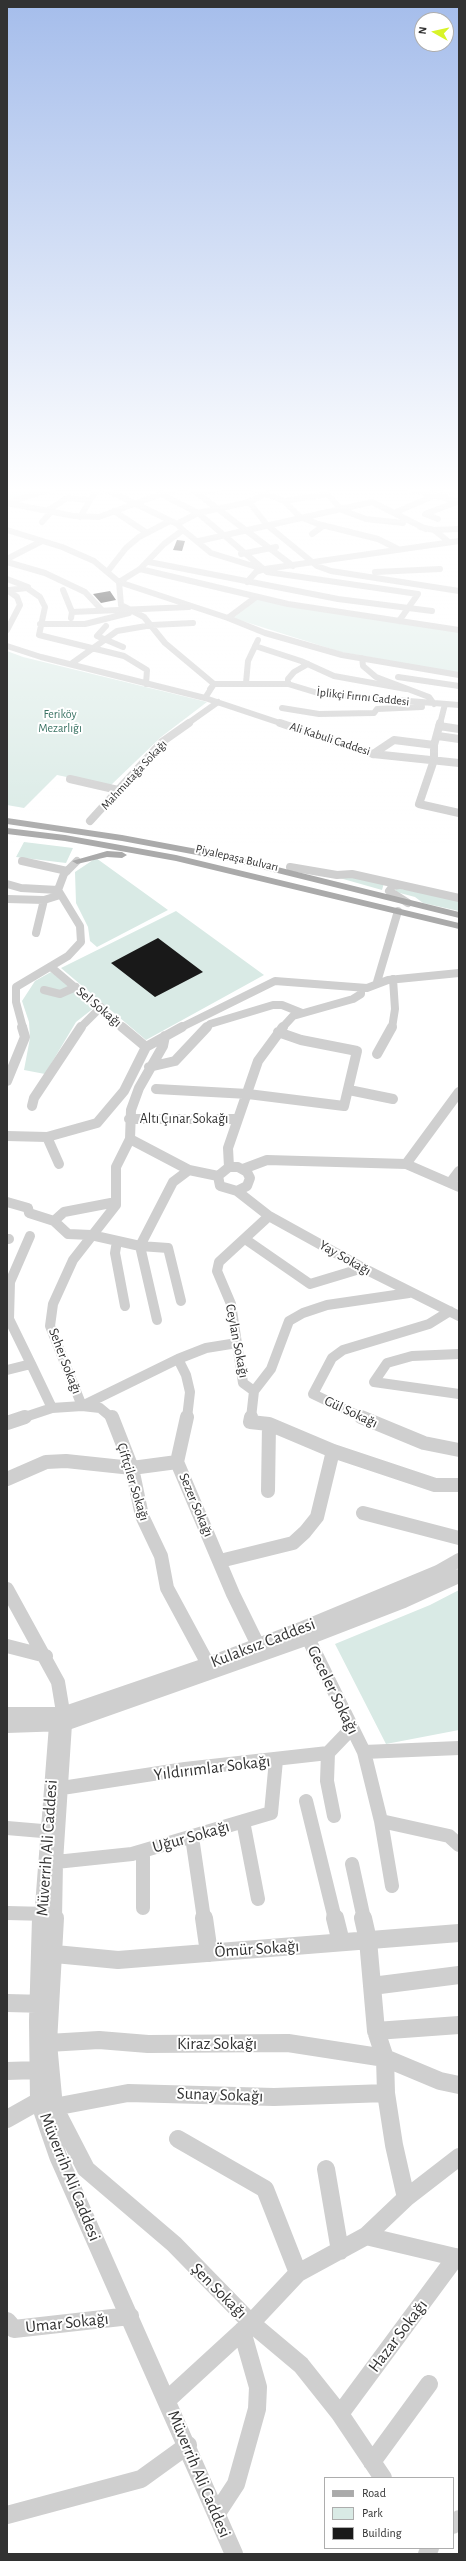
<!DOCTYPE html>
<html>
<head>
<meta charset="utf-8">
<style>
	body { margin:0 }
	#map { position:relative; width:466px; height:2561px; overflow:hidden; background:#fff; font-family:"Alegreya Sans",sans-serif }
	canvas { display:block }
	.frame { position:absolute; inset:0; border:8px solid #323232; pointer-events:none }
	.legend { position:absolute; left:324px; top:2477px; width:130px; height:72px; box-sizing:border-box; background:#fff; border:1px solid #adadad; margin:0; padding:5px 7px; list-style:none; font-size:12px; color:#323232 }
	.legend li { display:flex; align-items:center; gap:8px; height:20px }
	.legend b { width:20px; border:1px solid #adadad }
	.north { position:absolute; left:414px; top:12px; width:40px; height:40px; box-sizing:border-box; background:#fff; border:1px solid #adadad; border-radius:50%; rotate:278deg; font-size:11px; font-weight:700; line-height:16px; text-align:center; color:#323232 }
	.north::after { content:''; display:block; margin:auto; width:14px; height:18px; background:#d8f429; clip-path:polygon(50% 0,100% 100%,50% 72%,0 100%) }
</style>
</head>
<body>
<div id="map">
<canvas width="466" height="2561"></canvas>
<div class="frame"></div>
<ul class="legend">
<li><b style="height:5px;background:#aaa"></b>Road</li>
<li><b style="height:11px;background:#d9eae5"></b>Park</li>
<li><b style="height:11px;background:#191919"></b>Building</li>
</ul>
<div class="north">N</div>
</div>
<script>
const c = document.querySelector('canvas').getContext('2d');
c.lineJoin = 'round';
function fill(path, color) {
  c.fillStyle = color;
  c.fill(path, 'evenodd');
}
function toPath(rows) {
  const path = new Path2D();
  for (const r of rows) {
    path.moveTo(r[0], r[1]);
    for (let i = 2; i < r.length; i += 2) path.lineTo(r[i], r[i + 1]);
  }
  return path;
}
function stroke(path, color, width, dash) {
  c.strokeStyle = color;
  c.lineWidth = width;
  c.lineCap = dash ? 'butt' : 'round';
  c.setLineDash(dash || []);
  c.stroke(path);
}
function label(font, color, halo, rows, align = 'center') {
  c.font = font + ' "Alegreya Sans",sans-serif';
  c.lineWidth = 4;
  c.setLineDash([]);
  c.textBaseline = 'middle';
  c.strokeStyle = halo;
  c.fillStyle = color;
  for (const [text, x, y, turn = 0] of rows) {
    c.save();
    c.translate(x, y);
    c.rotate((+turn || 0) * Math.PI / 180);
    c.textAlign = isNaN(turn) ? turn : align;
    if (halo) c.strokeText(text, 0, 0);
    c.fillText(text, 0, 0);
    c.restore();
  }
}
const green = toPath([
	[7,487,52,487,7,501],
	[257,599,459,631,459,673,341,652,233,618],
	[7,651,23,657,207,702,161,737,110,786,57,775,24,808,7,805],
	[24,842,73,848,66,863,16,857],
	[96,858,168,910,97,947,90,941,88,927,76,903,75,872],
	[348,876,384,883,382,890,336,877],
	[396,888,459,900,459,911,423,903,415,897,396,892],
	[176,911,264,975,146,1040,61,968],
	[51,972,95,1007,76,1022,45,1074,24,1070,30,1038,29,1022,22,1001,35,981],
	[459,1590,459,1730,386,1744,335,1644,430,1605]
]);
const building = toPath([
	[177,540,185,541,182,551,173,550],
	[110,591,116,600,101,603,93,594],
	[158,938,203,972,155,997,111,963]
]);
const minorFar4 = toPath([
	[101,487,177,524],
	[189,487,293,566],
	[249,487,284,501,300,517,318,524,378,539,398,549],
	[321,487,342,510,366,519,403,523],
	[405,487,459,502],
	[199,493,223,487],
	[161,494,198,513,267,572,418,594,399,621],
	[439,497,456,487],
	[284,501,328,494],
	[249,502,267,525,317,566,331,571,459,591],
	[7,503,74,516,99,517,180,487],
	[7,503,58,487],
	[47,511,67,498,88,500],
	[114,511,147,533],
	[394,513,433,496],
	[80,517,98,487],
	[438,519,425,514,457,502],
	[42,522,51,512],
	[420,527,434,530,449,542],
	[7,530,62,547,94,561,119,582,228,618,265,633,342,655,459,675],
	[183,530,211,553,263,569],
	[434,530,459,529],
	[312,534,323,526],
	[199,541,372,502,426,529],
	[241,554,276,547],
	[7,559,42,541],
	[7,562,45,573,85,592,101,609],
	[149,562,338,599,432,611],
	[140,569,288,604,459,630],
	[108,571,126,548,139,537,170,521],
	[375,572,440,569],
	[7,579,28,587],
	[119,582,140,569,164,544,183,530,177,524,198,513,249,502,265,494],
	[119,582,121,605,144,617,165,643,214,684,210,689],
	[247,582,256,572,265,569,459,541],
	[7,590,17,597,20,605,7,630],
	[9,590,27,588,40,597,45,607,39,635,124,656,147,670,146,684],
	[63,590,72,612,71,618],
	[72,612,189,607],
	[228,618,256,597],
	[40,624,85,624,129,613],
	[106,626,97,636,123,647],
	[7,646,41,657,205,698,283,724],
	[255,646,301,661,334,676,406,689],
	[362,658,363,666,376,677,429,697,434,704],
	[71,664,117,631,152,625,193,623],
	[398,677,459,686],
	[246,683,248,661,258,640],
	[288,684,288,679,294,672,308,664],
	[205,698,214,684,288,684,321,694,459,705],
	[282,708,319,714,374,713,377,709,422,707],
	[187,724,218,702],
	[440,724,445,704]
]);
const minorFar3 = toPath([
	[280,723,373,754,459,763],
	[440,723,434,745,434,760,419,804,459,813],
	[439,726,459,729],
	[438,736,459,739],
	[373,754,394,740,434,745],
	[70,779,118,790],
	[90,821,162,742,189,723],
	[22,861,67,871],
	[290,867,337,875,352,874,459,898],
	[7,884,21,888,58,890],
	[399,885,393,886,389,891,408,903],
	[7,899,44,900,60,895],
	[36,933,44,900],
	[51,967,123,1028],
	[377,982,398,911],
	[44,990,60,994,76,987],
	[23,1028,16,1002,16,987,68,956,81,942,80,926,58,890,64,874,77,861],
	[80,1028,101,1007],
	[180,1028,275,981,367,988,388,980,459,973],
	[206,1028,210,1024,273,1005,282,1005,302,1013],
	[282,1028,293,1016,353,999,361,994,361,988],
	[392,1028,395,1009,393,979]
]);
const minorFar2 = toPath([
	[122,1027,146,1047],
	[377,1054,392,1027],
	[149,1067,175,1061,207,1027],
	[7,1081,25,1037,22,1027],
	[156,1089,248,1094,344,1106,357,1051,301,1040,278,1032],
	[349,1090,393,1099],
	[32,1106,34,1098,81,1027],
	[129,1119,238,1119],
	[7,1136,47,1137,97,1123,124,1091,146,1047,182,1027],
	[47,1137,59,1164],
	[130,1139,189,1170,218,1176],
	[406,1164,459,1092],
	[229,1167,228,1148,258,1061,283,1027],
	[229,1167,238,1167,247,1172,250,1178,247,1186,237,1191,220,1186,218,1176,229,1167],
	[243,1169,267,1160,406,1164,459,1187],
	[450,1183,459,1171],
	[237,1191,269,1216,363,1268,459,1316],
	[7,1202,28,1208,29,1213,54,1221],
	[116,1202,64,1212,54,1221,68,1234,91,1235,140,1246,173,1182,189,1170],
	[30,1236,10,1282,9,1319,31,1364],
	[7,1239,9,1239],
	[245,1239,310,1284,363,1268],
	[117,1241,115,1253,125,1306],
	[157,1320,140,1246,168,1248,181,1301],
	[459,1354,412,1356,387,1363,374,1382,459,1394],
	[178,1359,186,1375,190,1392,187,1418],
	[7,1370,31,1364,52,1408],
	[254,1391,243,1383,231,1304,217,1271,219,1262,269,1216],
	[22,1418,52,1408,82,1406,178,1359,206,1348,237,1343],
	[112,1418,100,1408,82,1406,50,1326,53,1304,73,1260,116,1205,116,1167,130,1139,131,1110,139,1088,163,1046,165,1036],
	[251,1418,254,1391,271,1369,289,1321,303,1313,327,1305,409,1293],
	[363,1418,313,1394,332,1358,343,1350,429,1324,450,1311]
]);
const minorFar1 = toPath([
	[112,1417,132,1468,142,1516,161,1556,167,1588,208,1664],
	[187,1417,177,1462,233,1594,258,1645],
	[251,1417,250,1422,269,1424,333,1451,435,1485,459,1485],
	[361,1417,424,1443,459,1450],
	[7,1423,25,1417],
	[7,1479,46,1462,66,1461,132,1468,177,1462],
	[268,1491,269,1424],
	[363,1513,459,1538],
	[220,1561,293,1543,305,1532,317,1517,333,1451],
	[7,1589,58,1682,65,1724,56,1862,55,1919],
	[305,1632,364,1752,381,1821,449,1836,459,1845],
	[7,1646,46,1656],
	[7,1714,62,1714,208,1664,303,1628,438,1572,459,1560],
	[7,1726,65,1724,311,1637,404,1601,459,1576],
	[364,1752,459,1748],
	[328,1753,327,1781,334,1816],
	[62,1788,185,1769,328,1753,352,1728],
	[306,1801,335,1919],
	[243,1821,258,1899],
	[381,1821,392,1886],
	[7,1828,54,1832],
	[192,1837,204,1919],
	[143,1851,143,1908],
	[56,1862,132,1854,271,1813,276,1760],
	[352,1864,364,1919],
	[7,1913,48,1914],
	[41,1919,56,1725]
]);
const minor = toPath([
	[41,1918,38,2021,39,2101,58,2156,234,2554],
	[55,1918,48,2043,54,2107,86,2169,174,2244,251,2323,301,2365,340,2414,383,2478],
	[204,1918,209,1953],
	[335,1918,341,1942],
	[363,1918,368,1940,376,2031,385,2058,386,2093,394,2145,406,2198],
	[55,1954,118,1960,459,1933],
	[372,1986,459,1975],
	[7,2003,46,2004],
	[376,2031,459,2025],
	[48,2043,99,2040,148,2044,288,2043,385,2058,440,2081,459,2085],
	[7,2071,38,2070],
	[54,2107,128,2093,274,2097,386,2093],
	[7,2119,39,2101,46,2104],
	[178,2139,265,2189,298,2273],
	[326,2169,340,2251],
	[366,2236,459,2258],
	[7,2321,14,2329,130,2316],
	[167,2400,251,2323,298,2273,366,2236,406,2198,459,2157],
	[340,2414,456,2257],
	[372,2462,429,2384],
	[217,2513,236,2484,257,2409,258,2387,242,2331],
	[7,2515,141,2479,188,2445],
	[453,2525,459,2519],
	[427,2554,430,2548]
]);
const major = toPath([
	[7,818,122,835,229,855,459,912,459,918,229,861,122,841,7,824,7,818],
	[7,828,65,835,176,855,459,923,459,929,176,861,65,841,7,834,7,828],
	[107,851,122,852,127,855,122,858,107,857,77,864,72,861,107,851]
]);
const farStreetnames = [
	["İplikçi Fırını Caddesi",363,697,6],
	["Ali Kabuli Caddesi",330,739,18],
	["Mahmutağa Sokağı",134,775,-47],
	["Piyalepaşa Bulvarı",237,858,13]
];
const farParknames = [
	["Feriköy",60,714],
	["Mezarlığı",60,728]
];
const streetNames = [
	["Sel Sokağı",99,1007,40],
	["Altı Çınar Sokağı",184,1119],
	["Yay Sokağı",345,1258,30],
	["Ceylan Sokağı",237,1341,79],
	["Seher Sokağı",65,1361,69],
	["Gül Sokağı",351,1412,25],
	["Çiftçiler Sokağı",133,1482,73],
	["Sezer Sokağı",196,1505,67]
];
const nearStreetnames = [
	["Kulaksız Caddesi",263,1643,-21],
	["Geceler Sokağı",333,1690,64],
	["Yıldırımlar Sokağı",212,1768,-7],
	["Uğur Sokağı",191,1837,-16],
	["Müverrih Ali Caddesi",47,1848,-86],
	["Ömür Sokağı",257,1949,-4],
	["Kiraz Sokağı",217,2044],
	["Sunay Sokağı",220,2095,2],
	["Müverrih Ali Caddesi",70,2177,68],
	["Şen Sokağı",219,2291,45],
	["Umar Sokağı",67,2323,-6],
	["Hazar Sokağı",398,2336,-53],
	["Müverrih Ali Caddesi",199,2474,67]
];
fill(green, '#d9eae5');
fill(building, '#191919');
stroke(minorFar4, '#cfcfcf', 6);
stroke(minorFar3, '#cfcfcf', 8);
stroke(minorFar2, '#cfcfcf', 10);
stroke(minorFar1, '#cfcfcf', 14);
stroke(minor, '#cfcfcf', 18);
fill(major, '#aaa');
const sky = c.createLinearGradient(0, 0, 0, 845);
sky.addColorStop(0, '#a5bdeb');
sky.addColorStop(0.58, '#fff');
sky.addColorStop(1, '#ffffff00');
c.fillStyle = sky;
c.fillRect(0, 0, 466, 845);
label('12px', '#323232', '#fff', farStreetnames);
label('12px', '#3a7364', '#fff', farParknames);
label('14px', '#323232', '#fff', streetNames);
label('17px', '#323232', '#fff', nearStreetnames);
</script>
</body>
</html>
